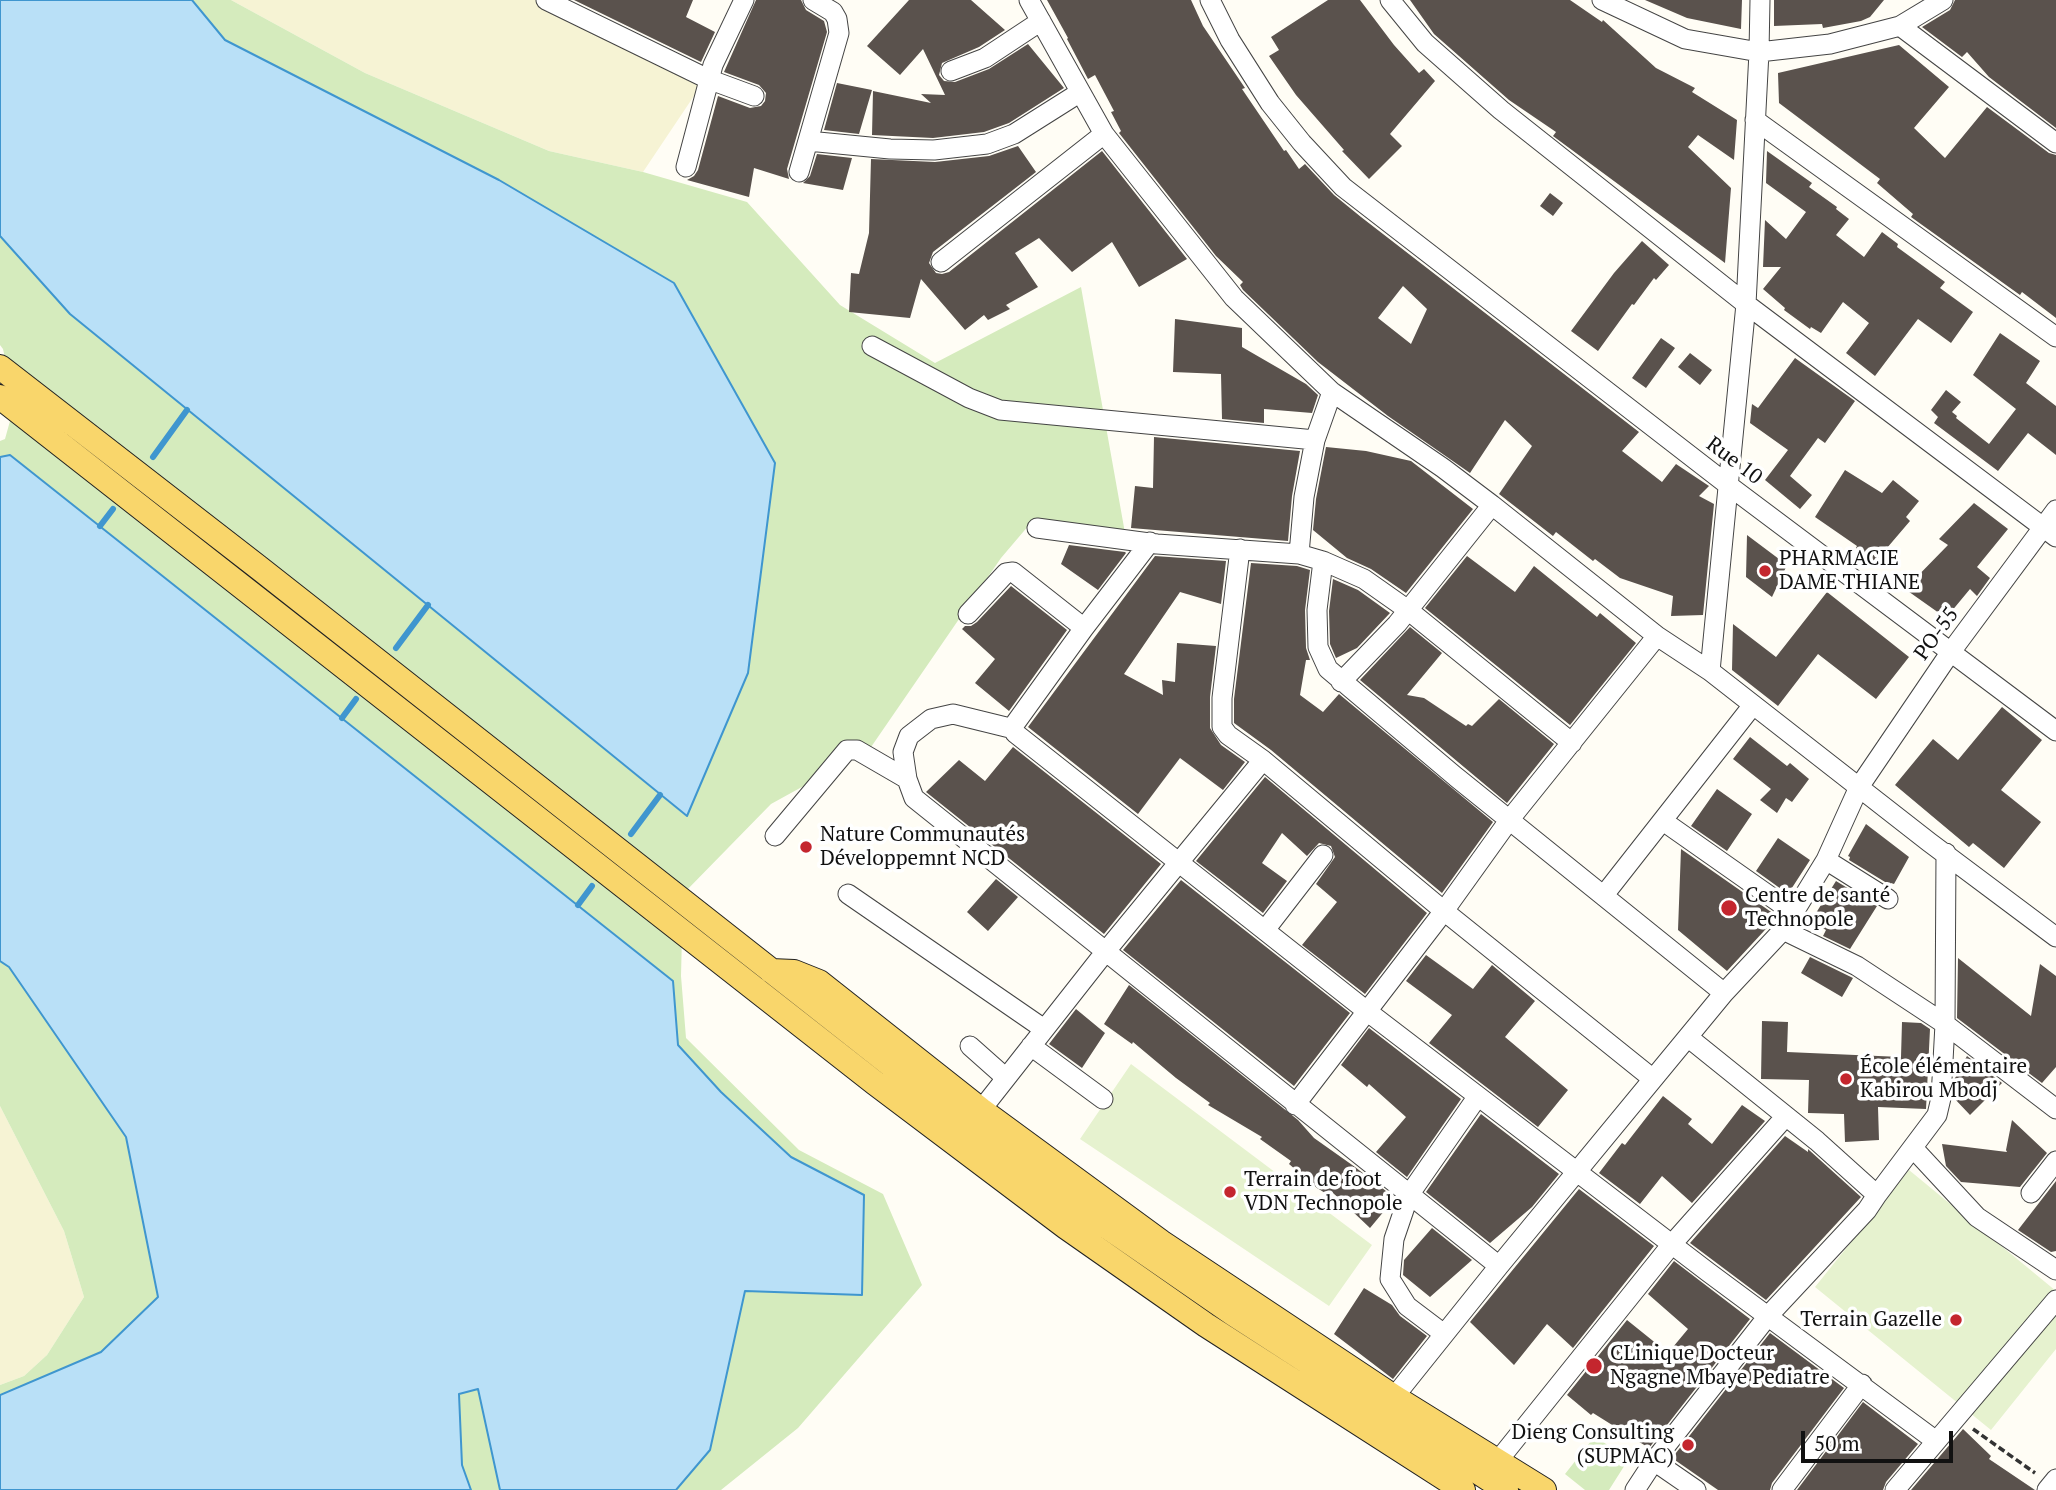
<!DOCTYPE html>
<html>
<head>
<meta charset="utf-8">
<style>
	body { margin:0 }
	#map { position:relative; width:2056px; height:1490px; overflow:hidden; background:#fffdf5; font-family:"PT Serif",serif }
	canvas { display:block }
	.scale { position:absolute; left:1801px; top:1431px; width:152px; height:32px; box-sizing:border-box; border:4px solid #111; border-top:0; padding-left:9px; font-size:21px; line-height:24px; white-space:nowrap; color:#111; -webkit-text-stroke:5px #fff; paint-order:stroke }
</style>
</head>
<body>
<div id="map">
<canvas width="2056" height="1490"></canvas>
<div class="scale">50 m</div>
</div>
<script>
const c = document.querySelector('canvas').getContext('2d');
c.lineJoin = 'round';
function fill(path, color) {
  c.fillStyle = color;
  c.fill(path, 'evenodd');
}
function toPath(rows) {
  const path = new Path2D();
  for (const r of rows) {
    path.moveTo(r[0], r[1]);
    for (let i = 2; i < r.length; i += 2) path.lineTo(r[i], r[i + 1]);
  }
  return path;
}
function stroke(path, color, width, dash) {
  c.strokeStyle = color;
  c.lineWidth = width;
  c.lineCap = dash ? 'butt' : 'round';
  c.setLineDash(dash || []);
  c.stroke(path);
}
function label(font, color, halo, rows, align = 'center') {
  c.font = font + ' "PT Serif",serif';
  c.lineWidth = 7;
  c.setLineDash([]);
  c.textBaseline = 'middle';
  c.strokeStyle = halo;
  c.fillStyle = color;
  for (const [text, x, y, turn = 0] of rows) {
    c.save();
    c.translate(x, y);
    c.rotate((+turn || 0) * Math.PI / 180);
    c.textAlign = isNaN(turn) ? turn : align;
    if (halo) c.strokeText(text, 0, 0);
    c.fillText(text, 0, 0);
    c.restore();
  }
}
const farmland = toPath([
	[231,0,552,0,708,75,643,172,549,151,365,73],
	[0,1106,64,1231,84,1297,47,1355,24,1376,0,1385]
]);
const green = toPath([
	[192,0,231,0,365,73,549,151,643,172,747,202,840,305,935,363,1081,287,1125,533,1035,518,1001,558,869,750,771,804,683,894,681,976,686,1038,799,1150,883,1194,922,1285,798,1428,721,1490,676,1490,710,1450,745,1291,862,1295,864,1196,791,1157,721,1092,678,1045,673,981,10,455,0,457,0,441,5,439,15,403,3,349,0,345,0,236,70,314,686,816,675,283,499,180,225,40],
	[0,961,9,967,126,1137,158,1297,101,1352,0,1395,0,1385,24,1376,47,1355,84,1297,64,1231,0,1106],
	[479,1389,500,1490,471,1490,462,1465,459,1394],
	[1595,1436,1628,1460,1609,1490,1585,1490,1565,1474]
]);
const pitch = toPath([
	[1131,1064,1372,1245,1329,1306,1080,1139],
	[1909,1170,2056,1291,2056,1349,1991,1430,1815,1287]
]);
const water = toPath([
	[0,0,192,0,225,40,499,180,674,283,775,463,748,673,687,816,70,314,0,236,0,0],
	[10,455,673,981,678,1045,721,1092,791,1157,864,1195,862,1295,745,1291,710,1450,676,1490,500,1490,478,1389,459,1394,462,1465,471,1490,0,1490,0,1395,101,1352,158,1297,126,1137,9,967,0,961,0,457,10,455]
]);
const stream = toPath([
	[153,457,187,410],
	[100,526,113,509],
	[396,648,428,605],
	[342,718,356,699],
	[631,834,660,795],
	[578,905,592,886]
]);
const building = toPath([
	[574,0,693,0,686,17,715,32,701,62],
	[756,0,801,0,806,10,824,21,827,32,787,169,789,179,754,168,749,197,687,180,694,176,698,170,718,96,750,108,761,106,765,101,766,93,759,85,724,72],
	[909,0,971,0,1005,30,979,47,942,63,939,75,944,81,955,82,989,69,1028,44,1064,88,1009,123,984,132,933,138,872,135,873,91,931,103,921,94,945,95,923,49,900,75,867,46],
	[1047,0,1191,0,1203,26,1245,88,1242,89,1284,151,1286,150,1299,169,1305,164,1334,195,1361,217,1639,432,1622,451,1662,482,1676,464,1709,486,1699,496,1714,504,1703,615,1671,616,1673,596,1620,578,1595,559,1593,561,1556,532,1553,536,1499,494,1532,446,1505,420,1470,473,1388,416,1318,362,1243,290,1240,285,1243,282,1216,256,1119,133,1121,131,1111,112,1114,111,1095,75,1088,79,1067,39,1068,38],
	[1403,286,1427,309,1411,344,1378,318],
	[1328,0,1360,0,1394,45,1419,73,1424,69,1435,81,1390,134,1402,146,1369,179,1342,151,1344,150,1296,95,1269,56,1279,50,1271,37],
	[1410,0,1570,0,1602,22,1603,20,1656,68,1695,88,1692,92,1737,120,1734,160,1698,135,1688,147,1731,188,1725,263,1557,139,1553,136,1556,132,1509,100,1434,34],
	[1645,0,1742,0,1741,29,1687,18],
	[1774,0,1884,0,1870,17,1861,21,1823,28,1822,24,1774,26],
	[1955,0,2056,0,2056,128,1989,77,1967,52,1962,57,1922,27,1950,10],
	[1899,45,1949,87,1914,128,1945,158,1987,107,2049,153,2056,155,2056,318,2022,292,2020,295,1911,217,1913,214,1877,183,1880,179,1779,103,1778,73],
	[837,83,872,90,859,134,824,130],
	[1018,146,1036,172,933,252,929,263,936,273,942,274,949,272,1102,151,1187,259,1139,287,1112,242,1072,272,1039,238,1015,253,1038,287,1006,305,1010,309,988,320,984,315,965,330,921,279,910,318,849,312,851,273,859,274,869,233,871,159,935,162,989,156],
	[1767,151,1812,183,1809,187,1837,207,1836,209,1849,219,1836,235,1864,257,1882,232,1898,244,1897,247,1945,282,1940,288,1973,312,1951,343,1918,319,1875,376,1846,353,1869,323,1843,302,1821,333,1811,327,1810,329,1784,310,1785,308,1763,289,1781,267,1763,267,1765,220,1786,239,1806,212,1766,183],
	[817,154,852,158,843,190,803,183,810,176],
	[1550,193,1563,203,1553,216,1540,206],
	[1642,241,1669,265,1656,280,1654,278,1634,305,1632,304,1598,351,1571,331,1614,273],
	[1175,319,1242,328,1242,347,1306,384,1318,395,1312,413,1264,409,1264,423,1222,419,1221,374,1173,372],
	[2000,333,2040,361,2026,383,2056,406,2056,455,2028,433,1998,471,1934,423,1938,417,1931,410,1946,390,1961,402,1952,412,1957,416,1956,418,1989,444,2016,409,1973,375],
	[1661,338,1675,348,1646,388,1632,378],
	[1690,353,1712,370,1700,385,1678,367],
	[1795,358,1855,401,1825,443,1818,438,1790,476,1812,495,1800,509,1765,480,1788,450,1750,423,1752,404,1758,408],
	[1154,437,1300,451,1292,496,1288,541,1131,528,1135,486,1153,488],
	[1326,447,1366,451,1411,461,1473,509,1406,593,1371,569,1347,558,1313,530,1316,499],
	[1845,470,1882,493,1893,480,1919,501,1906,517,1910,521,1875,562,1856,548,1857,546,1815,517],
	[1974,503,2008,529,1977,567,1990,578,1977,596,1970,589,1946,618,1905,589,1948,545,1939,539],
	[1747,535,1787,565,1772,597,1746,577],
	[1069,545,1125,552,1126,553,1098,590,1061,564],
	[1155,556,1226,561,1221,604,1180,592,1124,674,1163,695,1162,680,1175,682,1177,643,1216,646,1210,697,1210,728,1221,745,1245,762,1223,790,1180,758,1138,814,1028,727],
	[1467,556,1515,592,1534,566,1597,617,1600,613,1636,643,1570,725,1425,608],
	[1251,563,1297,566,1310,570,1305,610,1306,648,1310,660,1306,660,1300,695,1323,712,1339,694,1493,822,1442,893,1271,750,1234,723,1234,699],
	[1333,579,1358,590,1390,613,1357,648,1336,658,1330,644,1329,611],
	[1011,586,1067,630,1009,711,975,683,995,659,962,629,965,626,971,626,977,622],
	[1827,592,1909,657,1876,699,1818,654,1778,706,1732,670,1733,624,1776,657],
	[1410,627,1442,653,1407,695,1424,698,1466,726,1468,724,1472,726,1499,699,1554,744,1507,803,1360,680],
	[2002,707,2042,740,2001,790,2041,822,2004,868,1973,843,1969,847,1895,785,1933,739,1958,760],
	[1750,737,1787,766,1790,763,1809,779,1792,802,1786,798,1777,813,1760,800,1771,789,1733,759],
	[1013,747,1161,864,1104,934,926,792,959,760,985,781],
	[1265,777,1427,913,1365,994,1302,945,1337,902,1316,884,1335,857,1331,846,1319,843,1307,856,1282,833,1262,863,1287,881,1263,913,1196,861],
	[1717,789,1752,814,1727,851,1691,826],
	[1866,824,1909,857,1894,884,1891,883,1890,885,1849,860,1850,857,1848,856],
	[1778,838,1810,860,1788,894,1756,871],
	[1681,849,1774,914,1773,916,1776,918,1727,971,1678,930],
	[996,879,1018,897,988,931,967,912],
	[1181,880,1350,1013,1294,1086,1123,950],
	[1836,881,1877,906,1850,949,1823,936,1826,930,1811,921],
	[1426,955,1473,989,1492,965,1535,1001,1505,1037,1568,1090,1538,1127,1429,1043,1452,1015,1406,981],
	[1810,957,1853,978,1842,997,1801,973],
	[1958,958,2031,1016,2040,964,2056,976,2056,1067,2042,1083,2022,1068,2024,1061,2019,1065,1957,1018],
	[1129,985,1298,1120,1314,1138,1355,1167,1395,1198,1370,1228,1332,1192,1330,1196,1317,1188,1289,1164,1291,1161,1260,1139,1262,1137,1208,1105,1210,1103,1176,1078,1133,1042,1132,1044,1104,1024],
	[1076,1009,1105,1033,1082,1068,1049,1044],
	[1762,1021,1788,1022,1787,1052,1901,1057,1902,1022,1921,1023,1930,1029,1926,1109,1878,1107,1879,1140,1845,1142,1844,1114,1808,1113,1809,1080,1761,1079],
	[1369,1028,1461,1099,1407,1177,1376,1152,1406,1117,1369,1084,1367,1087,1341,1065],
	[1967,1056,2002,1083,1970,1115,1953,1097,1954,1080],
	[1663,1096,1692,1119,1688,1124,1712,1144,1742,1105,1765,1121,1692,1203,1662,1176,1640,1204,1599,1173,1622,1143,1625,1145],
	[1481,1114,1559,1174,1532,1207,1490,1243,1426,1192],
	[2012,1120,2047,1153,2020,1187,1961,1182,1946,1166,1942,1144,2007,1152,2006,1150],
	[1785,1136,1808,1152,1808,1149,1809,1150,1861,1197,1766,1300,1690,1243],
	[2056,1181,2056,1251,2051,1252,2018,1230],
	[1579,1189,1654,1246,1573,1348,1547,1324,1514,1365,1470,1322],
	[1432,1228,1472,1260,1430,1297,1403,1275,1404,1260],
	[1674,1261,1750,1319,1649,1448,1593,1413,1591,1415,1567,1395,1627,1320,1668,1353,1688,1329,1648,1294],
	[1364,1288,1392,1305,1400,1316,1427,1336,1393,1379,1334,1334],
	[1770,1333,1844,1388,1772,1483,1770,1490,1718,1490,1672,1458],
	[1863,1402,1918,1444,1886,1482,1883,1490,1797,1490],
	[1963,1429,1991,1456,1989,1459,2035,1490,1911,1490]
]);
const path = toPath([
	[1973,1429,2035,1473]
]);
const minor = toPath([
	[546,0,708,79,754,96],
	[1029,0,1104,134,1234,298,1332,392,1443,468,1492,505,1657,636,1710,671,1929,842,2056,937],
	[1210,0,1230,40,1270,103,1302,143,1343,187,1728,485,2056,731],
	[1390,0,1425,43,1501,110,1746,304,2056,537],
	[1602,0,1685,39,1759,52,1830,44,1900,26,1943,0],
	[1900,26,2056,143],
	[951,71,985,58,1041,21],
	[1755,120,2056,337],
	[808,141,890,149,934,150,987,144,1014,134,1079,93],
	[686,167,713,65,744,0],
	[799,172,839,33,837,19,833,12,813,0],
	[941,262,1104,134],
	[872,346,969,398,1000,410,1315,440],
	[1037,528,1157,544,1299,554,1323,561,1364,579,1408,610,1572,743],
	[1240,549,1222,698,1222,727,1228,735,1263,760,1444,911,1653,1079],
	[1299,554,1304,497,1315,440,1332,392],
	[1323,561,1317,610,1318,647,1328,669,1456,777,1724,993],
	[968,614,1006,573,1013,572,1084,628],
	[1710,671,1746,304,1759,52,1760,0],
	[1341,682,1397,624,1492,505],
	[1014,729,1014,725,1084,628,1150,542],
	[1663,821,1794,913],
	[775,836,847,750,857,750,907,779],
	[1826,860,1888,899],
	[848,894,1044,1029],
	[1604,895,1753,705],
	[1265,930,1323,855],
	[1783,930,1857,966,1945,1024,2056,1109],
	[970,1046,1006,1078],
	[1031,1046,1103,1099],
	[1295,1105,1444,911,1510,819,1657,636],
	[981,1110,1106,951,1263,760],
	[1913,1148,1977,1217,2056,1270],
	[2031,1193,2056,1161],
	[1877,1195,1937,1115,1941,1098,1945,1024,1946,853],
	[1499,1266,914,798,907,779,903,752,909,736,931,719,953,714,1014,729,1015,733,1368,1012,1708,1272,1936,1441],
	[1444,1334,1407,1306,1390,1279,1394,1239,1409,1195,1478,1096],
	[1394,1397,1499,1266,1724,993,1783,930,1826,860,1859,787,1950,653,2056,510],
	[1654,1461,1696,1490],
	[1497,1462,1672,1244,1786,1116],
	[1635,1490,1654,1461,1768,1316,1867,1210,1877,1195,1817,1141,1689,1038],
	[1782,1490,1862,1384],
	[1895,1490,2056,1300],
	[2047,1490,2056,1479]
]);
const major = toPath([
	[0,367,258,567,923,1090,1083,1210,1232,1313,1506,1490],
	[0,397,875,1083,1066,1227,1206,1325,1463,1490],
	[771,971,794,972,819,982,981,1110,1161,1242,1394,1397,1544,1490]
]);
const markers = [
	[1765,571,7,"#c4262e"],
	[806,847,7,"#c4262e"],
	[1729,908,9,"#c4262e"],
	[1846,1079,7,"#c4262e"],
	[1230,1192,7,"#c4262e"],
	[1956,1320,7,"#c4262e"],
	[1594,1366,9,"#c4262e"],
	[1688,1445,7,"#c4262e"]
];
const streetNames = [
	["Rue 10",1734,461,37],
	["PO-55",1937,634,-54]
];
const poiNames = [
	["PHARMACIE",1779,559],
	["DAME THIANE",1779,583],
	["Nature Communautés",820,835],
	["Développemnt NCD",820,859],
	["Centre de santé",1745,896],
	["Technopole",1745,920],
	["École élémentaire",1860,1067],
	["Kabirou Mbodj",1860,1091],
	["Terrain de foot",1244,1180],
	["VDN Technopole",1244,1204],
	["Terrain Gazelle",1942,1320,"right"],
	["CLinique Docteur",1610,1354],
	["Ngagne Mbaye Pediatre",1610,1378],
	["Dieng Consulting",1674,1433,"right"],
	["(SUPMAC)",1674,1457,"right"]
];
fill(farmland, '#f6f3d4');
fill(green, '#d5ebbd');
fill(pitch, '#e6f2cf');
fill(water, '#b9e0f7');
stroke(water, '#3f96cf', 2);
stroke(stream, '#3f96cf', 6);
fill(building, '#5a524d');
stroke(minor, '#444', 21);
stroke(major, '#222', 26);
stroke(path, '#333', 3.5, [7, 3.5]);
stroke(minor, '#fff', 19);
stroke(major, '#f9d66b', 24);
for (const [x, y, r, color] of markers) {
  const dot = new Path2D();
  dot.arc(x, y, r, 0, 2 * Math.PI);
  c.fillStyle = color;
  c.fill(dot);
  stroke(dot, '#fff', 2.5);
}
label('21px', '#111', '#fff', streetNames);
label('21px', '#111', '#fff', poiNames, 'left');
</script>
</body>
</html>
